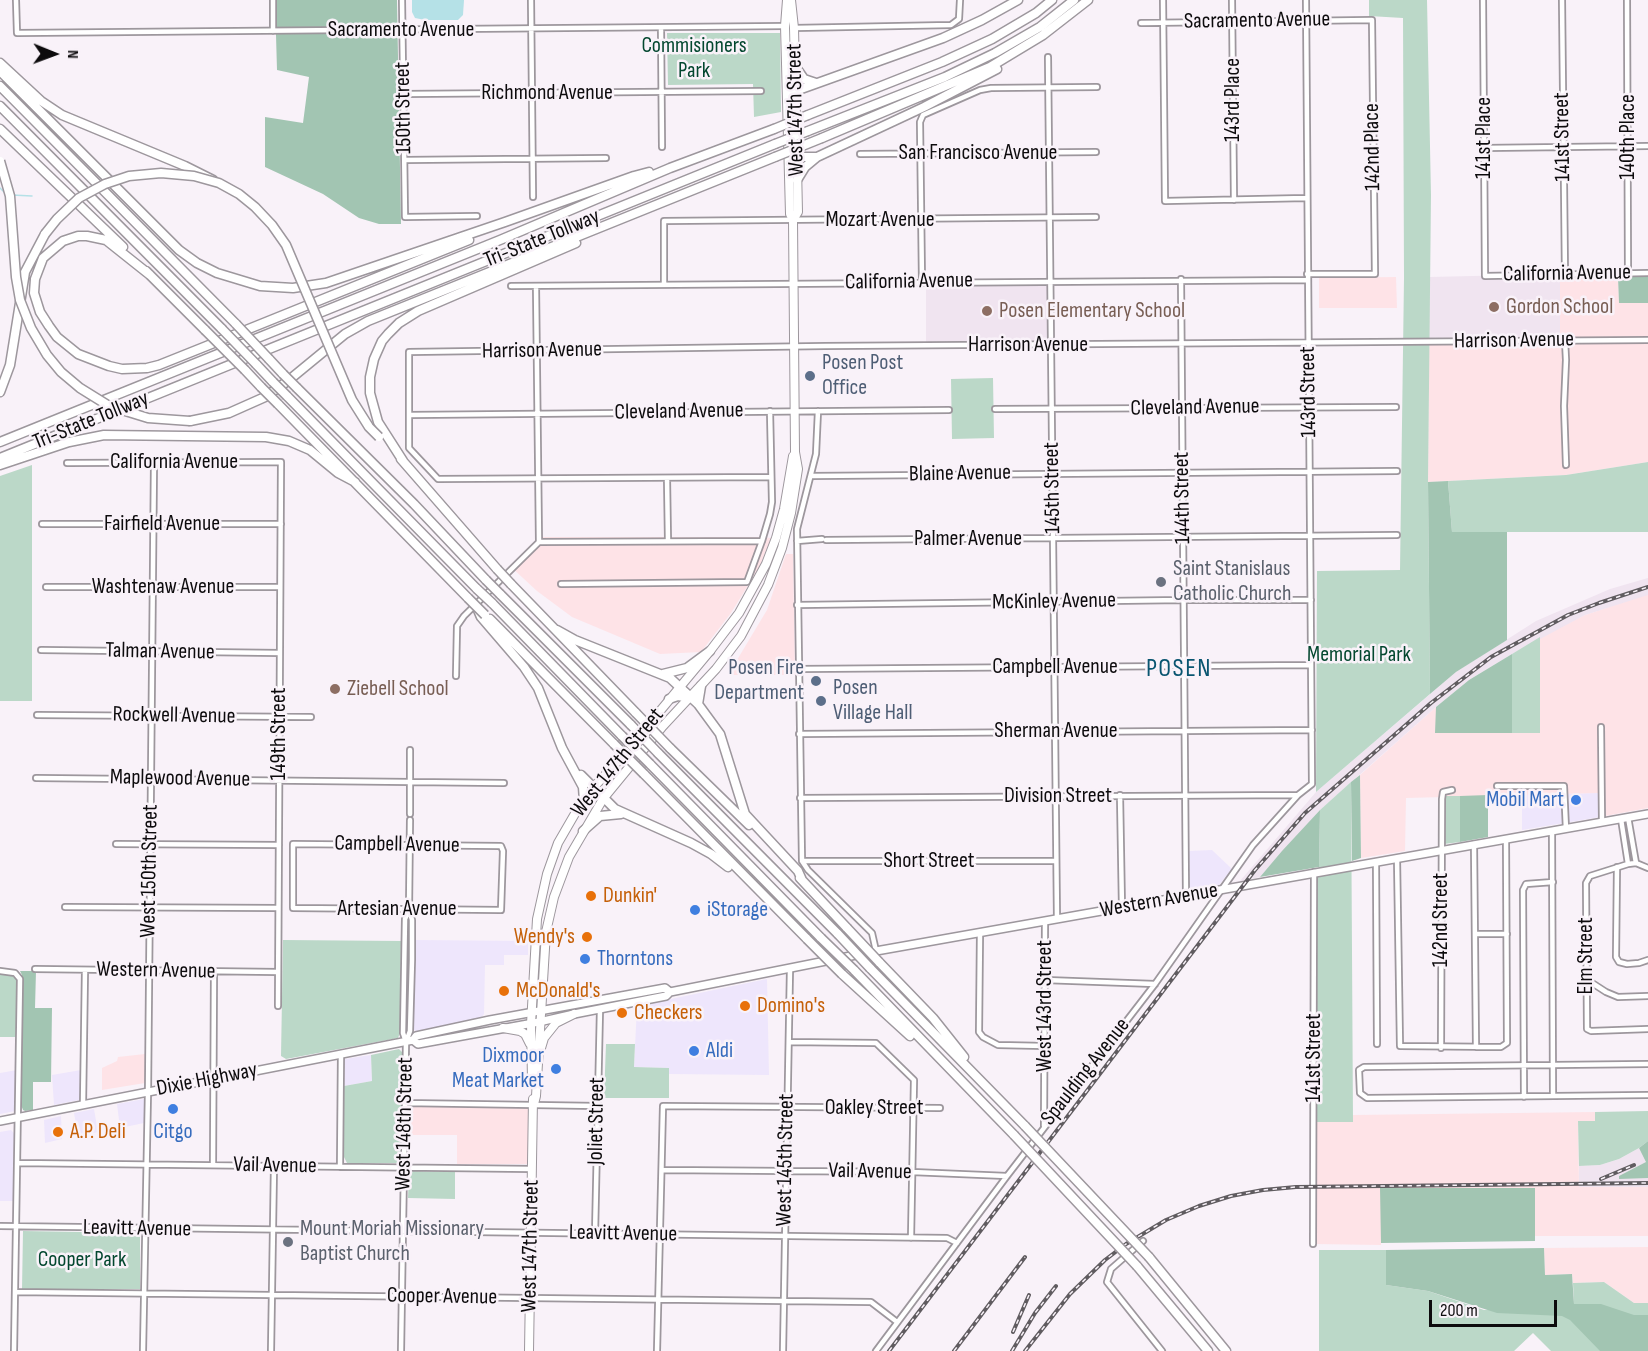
<!DOCTYPE html>
<html>
<head>
<meta charset="utf-8">
<style>
	body { margin:0 }
	#map { position:relative; width:1648px; height:1351px; overflow:hidden; background:#f9f2f9; font-family:"Sofia Sans Condensed",sans-serif }
	canvas { display:block }
	.north { position:absolute; left:24px; top:24px; width:60px; height:60px; -webkit-text-stroke:4px #f9f2f9; paint-order:stroke; rotate:91deg; font-size:16px; font-weight:700; line-height:24px; text-align:center; color:#0d0b0d }
	.north::after { content:''; display:block; margin:auto; width:21px; height:27px; background:#0d0b0d; clip-path:polygon(50% 0,100% 100%,50% 72%,0 100%) }
	.scale { position:absolute; left:1429px; top:1300px; width:128px; height:27px; box-sizing:border-box; border:3px solid #0d0b0d; border-top:0; padding-left:8px; font-size:18px; line-height:21px; white-space:nowrap; color:#0d0b0d; -webkit-text-stroke:4px #f9f2f9; paint-order:stroke }
</style>
</head>
<body>
<div id="map">
<canvas width="1648" height="1351"></canvas>
<div class="north">N</div>
<div class="scale">200 m</div>
</div>
<script>
const c = document.querySelector('canvas').getContext('2d');
c.lineJoin = 'round';
function fill(path, color) {
  c.fillStyle = color;
  c.fill(path, 'evenodd');
}
function toPath(rows) {
  const path = new Path2D();
  for (const r of rows) {
    path.moveTo(r[0], r[1]);
    for (let i = 2; i < r.length; i += 2) path.lineTo(r[i], r[i + 1]);
  }
  return path;
}
function stroke(path, color, width, dash) {
  c.strokeStyle = color;
  c.lineWidth = width;
  c.lineCap = dash ? 'butt' : 'round';
  c.setLineDash(dash || []);
  c.stroke(path);
}
function label(font, color, halo, rows, align = 'center') {
  c.font = font + ' "Sofia Sans Condensed",sans-serif';
  c.lineWidth = 5;
  c.setLineDash([]);
  c.textBaseline = 'middle';
  c.strokeStyle = halo;
  c.fillStyle = color;
  for (const [text, x, y, turn = 0] of rows) {
    c.save();
    c.translate(x, y);
    c.rotate((+turn || 0) * Math.PI / 180);
    c.textAlign = isNaN(turn) ? turn : align;
    if (halo) c.strokeText(text, 0, 0);
    c.fillText(text, 0, 0);
    c.restore();
  }
}
const commercial = toPath([
	[1600,793,1600,817,1522,830,1522,794],
	[1212,850,1232,869,1219,885,1190,890,1189,851],
	[415,940,528,941,528,955,504,955,504,965,485,965,484,1014,481,1018,417,1032,413,1029],
	[767,979,769,1075,669,1074,669,1068,634,1067,637,1006],
	[371,1055,372,1081,344,1086,345,1059],
	[17,1070,15,1111,0,1114,0,1073],
	[81,1070,82,1097,79,1100,54,1105,52,1075],
	[144,1099,144,1123,120,1128,117,1104],
	[94,1109,98,1132,78,1136,74,1113],
	[61,1116,62,1139,45,1143,44,1120],
	[11,1130,14,1133,13,1201,0,1201,0,1132]
]);
const industrial = toPath([
	[1618,273,1619,303,1648,303,1648,462,1566,475,1428,482,1429,338,1560,336,1560,274],
	[1396,277,1397,308,1319,308,1319,278],
	[542,537,761,537,771,538,760,566,731,613,701,652,660,654,572,617,537,591,510,566,533,543],
	[786,554,793,554,795,675,728,675,767,610],
	[1648,594,1648,808,1600,817,1599,793,1406,798,1405,851,1361,858,1360,775,1436,707,1436,733,1540,733,1540,637,1585,615],
	[145,1054,145,1083,102,1090,102,1068,117,1061,118,1057],
	[409,1106,529,1107,528,1164,457,1164,457,1135,409,1135],
	[1595,1112,1595,1121,1578,1121,1579,1187,1648,1187,1648,1236,1535,1236,1535,1188,1381,1188,1381,1245,1313,1244,1313,1122,1353,1122,1353,1115],
	[1648,1247,1648,1303,1634,1303,1604,1282,1573,1283,1572,1274,1545,1275,1544,1248]
]);
const built = toPath([
	[1560,274,1560,336,1429,338,1429,277],
	[1048,283,1048,341,926,342,926,284],
	[1648,578,1648,595,1585,615,1512,654,1469,680,1436,707,1320,810,1260,877,1240,881,1316,792,1456,672,1536,621,1610,589],
	[1639,1148,1647,1162,1619,1176,1619,1178,1648,1178,1648,1187,1579,1187,1579,1166,1600,1165,1619,1159]
]);
const green = toPath([
	[1369,0,1427,0,1431,195,1428,482,1430,694,1316,792,1317,571,1400,570,1404,278,1403,18,1369,16],
	[667,33,780,33,781,112,754,117,753,84,668,85],
	[993,378,994,438,952,439,951,379],
	[1648,462,1648,532,1452,532,1448,481,1566,475],
	[32,465,32,701,0,701,0,476],
	[1540,637,1540,733,1512,733,1512,654],
	[1351,782,1353,1122,1313,1122,1314,872,1319,867,1320,810],
	[1445,796,1460,796,1460,842,1444,844],
	[283,940,401,941,400,1033,398,1038,286,1059,281,1056],
	[0,974,13,974,18,983,17,1037,0,1037],
	[606,1044,635,1044,634,1067,669,1068,669,1098,604,1098],
	[399,1049,402,1052,401,1158,398,1163,347,1163,344,1157,344,1086,372,1081,371,1055],
	[1648,1111,1648,1141,1639,1148,1619,1159,1600,1165,1579,1166,1578,1121,1595,1121,1595,1112],
	[409,1171,455,1172,455,1199,408,1198],
	[23,1231,140,1233,140,1289,22,1289],
	[1319,1250,1386,1250,1386,1285,1428,1291,1484,1310,1601,1304,1574,1304,1573,1283,1604,1282,1634,1303,1648,1303,1648,1351,1551,1351,1533,1333,1514,1351,1319,1351]
]);
const forest = toPath([
	[275,0,397,0,401,224,379,224,359,218,323,194,265,167,265,117,303,123,309,77,277,70],
	[1648,276,1648,303,1619,303,1618,277],
	[1448,481,1452,532,1507,532,1507,640,1456,672,1430,694,1428,482],
	[1512,654,1512,733,1435,733,1436,707,1469,680],
	[1360,775,1361,858,1352,861,1351,782],
	[1488,795,1488,837,1460,842,1460,796],
	[1320,810,1319,867,1260,877,1282,851],
	[20,971,36,971,35,1008,52,1008,51,1082,33,1082,33,1110,25,1111,23,1110,21,1105,22,975],
	[1648,1141,1648,1178,1619,1179,1619,1176,1646,1162,1639,1148],
	[1380,1188,1535,1188,1535,1241,1381,1243],
	[1544,1248,1545,1275,1572,1274,1574,1304,1601,1304,1634,1315,1648,1315,1648,1351,1600,1351,1570,1320,1562,1316,1497,1313,1428,1291,1386,1285,1386,1250]
]);
const water = toPath([
	[412,0,464,0,463,15,458,20,425,20,415,18,412,12]
]);
const stream = toPath([
	[0,188,5,193],
	[12,195,32,196]
]);
const minor = toPath([
	[16,0,17,33,785,26],
	[273,0,273,31],
	[402,0,405,217,477,216],
	[531,0,533,197],
	[1163,0,1165,201,1306,198],
	[1232,0,1234,200],
	[1483,0,1485,276,1648,273],
	[1562,0,1565,274],
	[1627,0,1628,273],
	[1141,23,1372,20,1375,274,1307,274],
	[661,28,662,147],
	[794,28,951,25,959,19,960,0],
	[1048,57,1057,919],
	[404,94,761,91],
	[1484,148,1648,146],
	[860,154,1096,152],
	[405,160,606,158],
	[1181,279,1186,896],
	[922,282,920,122,923,115,980,90,991,88,1097,87],
	[664,285,664,221,1096,217],
	[511,286,1307,280],
	[536,286,539,542],
	[1565,340,1566,360,1564,406,1566,465],
	[995,409,1396,407],
	[818,411,816,454,797,529,802,861,808,870,872,933,876,951],
	[409,415,949,410],
	[67,463,281,462,278,1006],
	[811,476,1397,471],
	[771,477,438,479,409,448,409,352,825,346,1648,340],
	[667,478,668,541],
	[42,524,281,524],
	[826,540,1397,535],
	[797,541,822,539],
	[561,584,747,582,762,541,770,514,772,502,770,411],
	[46,587,280,587],
	[797,605,1184,600,1311,600],
	[41,650,280,653],
	[799,669,1311,665],
	[456,676,457,626,464,616,539,542,762,541],
	[37,715,311,717],
	[1601,727,1602,822],
	[799,734,1312,730],
	[410,750,410,814],
	[36,778,504,783],
	[1497,786,1564,786,1566,829],
	[1120,795,1122,908],
	[800,798,1298,795,1312,784,1306,0],
	[1628,817,1636,863],
	[1621,819,1628,864],
	[1552,831,1553,1095],
	[116,844,279,845],
	[293,844,501,846,503,851,501,910,293,908,293,844],
	[1474,844,1476,1047],
	[1397,858,1400,1046,1501,1047,1507,1043,1506,839],
	[802,861,1056,861],
	[1376,862,1377,1044],
	[1617,867,1616,957,1619,962,1627,964,1639,963,1648,960],
	[1648,868,1636,863,1628,864,1590,876,1586,883,1587,1029,1591,1031,1648,1029],
	[65,907,278,908],
	[980,934,979,1032,983,1037,998,1045,1045,1046],
	[1476,934,1507,934],
	[35,969,278,972],
	[0,971,15,973,20,979,14,1351],
	[1586,979,1606,992,1618,997,1648,996],
	[1045,980,1155,984],
	[406,1042,403,1033,405,919,409,910],
	[789,1042,876,1043,914,1080,911,1238],
	[1441,1048,1442,799,1443,792,1452,790],
	[1648,1064,1364,1067,1359,1070,1360,1093,1367,1098,1648,1095],
	[1524,1097,1523,890,1526,884,1553,882],
	[405,1103,598,1106],
	[83,1104,85,970],
	[1044,1126,1045,921],
	[17,1163,532,1169],
	[213,1165,214,971],
	[340,1167,341,1054],
	[662,1170,912,1172,1007,1176],
	[0,1226,947,1238,957,1243],
	[595,1234,600,1009],
	[1143,1241,1111,1269,1107,1282,1162,1351],
	[1313,1244,1314,872],
	[15,1292,871,1302,897,1322],
	[143,1351,148,1092,154,462],
	[271,1351,274,1166],
	[401,1351,406,1042,410,1031,412,960,412,920,409,909,410,820],
	[657,1351,663,1106,940,1108],
	[783,1351,790,969],
	[876,1351,1007,1176,1155,984,1253,845,1298,795]
]);
const secondary = toPath([
	[413,1040,418,1044,539,1022,574,1014,666,996,670,992,876,951,1648,814],
	[0,1121,413,1040,416,1036,490,1020,665,988,670,992]
]);
const primary = toPath([
	[791,0,794,28,798,212,793,220],
	[503,1028,520,1031,525,1034,530,1044],
	[541,1048,544,1038,556,1023,574,1014],
	[532,1081,531,1024,537,919,547,874,558,843,580,805,593,788,620,759,710,651,739,613,766,564,776,538,784,509,793,456],
	[534,1104,536,1096,546,932,554,897,569,857,603,799,663,726,716,669,741,636,768,585,782,548,791,513,798,469,795,452,793,220,790,214,785,26,787,0],
	[529,1351,533,1099]
]);
const motorway = toPath([
	[0,63,41,101,62,115,185,166,213,180],
	[795,66,804,79,816,83],
	[0,71,179,250,197,263,217,273,260,286,293,288,326,283,505,222,634,176,649,172],
	[0,86,236,324],
	[788,97,801,89,943,38,982,20,1018,0],
	[0,106,222,329],
	[808,115,942,62,992,39,1036,13,1052,0],
	[0,129,123,247],
	[808,131,945,77,995,53,1040,27,1074,0],
	[822,138,990,67,1043,35,1088,0],
	[789,150,802,157,816,157],
	[797,180,805,167,817,157,924,107,997,69],
	[146,271,205,330],
	[150,275,106,240,87,236,78,236,63,241,43,258,35,279,34,293,40,312,49,326,57,337,78,354,109,366,122,369,147,368,159,365,204,347,469,240],
	[269,359,283,374],
	[256,364,273,382],
	[245,370,261,387],
	[297,388,414,504,486,580],
	[0,392,10,365,25,272,45,234],
	[287,396,477,589],
	[278,404,468,598],
	[190,421,229,413,265,397,289,380,345,334,368,321,775,157],
	[0,442,500,240,670,168,774,129],
	[0,458,775,144],
	[401,459,497,569],
	[403,461,378,422,370,393,370,377,374,359,382,341,388,334,399,323,418,311,576,243],
	[0,465,69,442,104,435,266,437,289,441,310,450,338,473,355,482],
	[511,584,636,713],
	[500,594,631,725],
	[492,603,622,736],
	[478,610,481,617,524,667,538,688,562,748,583,787,584,801],
	[490,619,614,744],
	[557,630,575,640,670,678,698,704,720,734,745,814,798,871,802,880],
	[663,674,687,668,710,651],
	[669,699,678,696,690,698],
	[698,704,701,686],
	[670,748,749,825],
	[658,753,838,934],
	[650,764,821,938],
	[644,774,807,939],
	[581,775,615,809,691,843,711,854,728,867],
	[583,831,600,816,621,814],
	[800,878,847,928],
	[879,962,933,1018,964,1057],
	[870,968,1025,1126],
	[854,970,1014,1135],
	[842,974,910,1036],
	[1149,1257,1226,1351],
	[1137,1266,1208,1351]
]);
const rail = toPath([
	[1601,1179,1634,1165],
	[1013,1332,1029,1295],
	[889,1351,1255,870,1305,813,1431,703,1491,657,1568,615,1599,603,1648,587],
	[954,1351,1025,1257],
	[1012,1351,1035,1313,1056,1286],
	[1025,1351,1070,1294,1105,1260,1126,1244,1166,1220,1199,1206,1231,1196,1263,1190,1296,1187,1648,1183]
]);
const motorwayBridge = toPath([
	[774,129,808,115],
	[775,144,808,131],
	[775,157,822,138],
	[0,161,10,196,16,277,20,300,31,328,47,355,61,372,80,388,109,406,148,418,190,421],
	[45,234,57,219,79,198,105,184,129,176,161,173,194,176,219,183,239,194,255,207,272,225,286,245,352,400,369,427,379,437],
	[236,324,269,359],
	[222,329,256,364],
	[205,330,245,370],
	[283,374,297,388],
	[273,382,287,396],
	[261,387,278,404],
	[497,569,511,584],
	[486,580,500,594],
	[477,589,492,603],
	[468,598,485,615],
	[636,713,670,748],
	[631,725,658,753],
	[622,736,650,764],
	[614,744,644,774],
	[847,928,879,962],
	[838,934,870,968],
	[821,938,854,970],
	[807,939,842,974],
	[1025,1126,1149,1257],
	[1014,1135,1137,1266]
]);
const markers = [
	[1494,307,6,"#8d6e63"],
	[987,311,6,"#8d6e63"],
	[810,376,6,"#5c6f8a"],
	[1161,582,6,"#6b7280"],
	[816,681,6,"#5c6f8a"],
	[335,689,6,"#8d6e63"],
	[821,701,6,"#5c6f8a"],
	[1576,800,6,"#3f7fe0"],
	[591,896,6,"#e8710a"],
	[695,910,6,"#3f7fe0"],
	[587,937,6,"#e8710a"],
	[585,959,6,"#3f7fe0"],
	[504,991,6,"#e8710a"],
	[745,1006,6,"#e8710a"],
	[622,1013,6,"#e8710a"],
	[694,1051,6,"#3f7fe0"],
	[556,1069,6,"#3f7fe0"],
	[173,1109,6,"#3f7fe0"],
	[58,1132,6,"#e8710a"],
	[288,1242,6,"#6b7280"]
];
const streetNames = [
	["Sacramento Avenue",1257,21,-1],
	["Sacramento Avenue",401,30],
	["Richmond Avenue",547,93],
	["143rd Place",1233,100,-90],
	["150th Street",404,108,-91],
	["West 147th Street",796,110,-91],
	["141st Street",1563,137,-91],
	["140th Place",1628,137,-90],
	["141st Place",1484,138,-90],
	["142nd Place",1373,147,-91],
	["San Francisco Avenue",978,153],
	["Mozart Avenue",880,220],
	["Tri-State Tollway",542,239,-22],
	["California Avenue",1567,274,-1],
	["California Avenue",909,282,-1],
	["Harrison Avenue",1514,341,-1],
	["Harrison Avenue",1028,345],
	["Harrison Avenue",542,351,-1],
	["143rd Street",1309,392,-91],
	["Cleveland Avenue",1195,408,-1],
	["Cleveland Avenue",679,412,-1],
	["Tri-State Tollway",91,421,-22],
	["California Avenue",174,462],
	["Blaine Avenue",960,474,-1],
	["145th Street",1053,488,-91],
	["144th Street",1183,498,-91],
	["Fairfield Avenue",162,524],
	["Palmer Avenue",968,539],
	["Washtenaw Avenue",163,587],
	["McKinley Avenue",1054,602,-1],
	["Talman Avenue",160,652,1],
	["Campbell Avenue",1055,667],
	["Rockwell Avenue",174,716,1],
	["Sherman Avenue",1056,731],
	["149th Street",279,734,-90],
	["West 147th Street",618,763,-51],
	["Maplewood Avenue",180,779,1],
	["Division Street",1058,796],
	["Campbell Avenue",397,845,1],
	["Short Street",929,861],
	["West 150th Street",150,871,-89],
	["Western Avenue",1159,901,-10],
	["Artesian Avenue",397,909],
	["142nd Street",1441,920,-90],
	["Elm Street",1586,956,-90],
	["Western Avenue",156,971,1],
	["West 143rd Street",1045,1006,-90],
	["141st Street",1314,1058,-90],
	["Spaulding Avenue",1086,1072,-52],
	["Dixie Highway",207,1080,-11],
	["Oakley Street",874,1108],
	["Joliet Street",597,1121,-89],
	["West 148th Street",405,1124,-89],
	["West 145th Street",786,1160,-89],
	["Vail Avenue",275,1166,1],
	["Vail Avenue",870,1172,1],
	["Leavitt Avenue",137,1229,1],
	["Leavitt Avenue",623,1234,1],
	["West 147th Street",531,1246,-89],
	["Cooper Avenue",442,1297,1]
];
const parkNames = [
	["Commisioners",694,46],
	["Park",694,71],
	["Memorial Park",1359,655],
	["Cooper Park",82,1260]
];
const educationNames = [
	["Gordon School",1506,307],
	["Posen Elementary School",999,311],
	["Ziebell School",347,689]
];
const serviceNames = [
	["Posen Post",822,363],
	["Office",822,388],
	["Posen Fire",804,668,"right"],
	["Department",804,693,"right"],
	["Posen",833,688],
	["Village Hall",833,713]
];
const worshipNames = [
	["Saint Stanislaus",1173,569],
	["Catholic Church",1173,594],
	["Mount Moriah Missionary",300,1229],
	["Baptist Church",300,1254]
];
const shopNames = [
	["Mobil Mart",1564,800,"right"],
	["iStorage",707,910],
	["Thorntons",597,959],
	["Aldi",706,1051],
	["Dixmoor",544,1056,"right"],
	["Meat Market",544,1081,"right"],
	["Citgo",173,1132,"center"]
];
const foodNames = [
	["Dunkin'",603,896],
	["Wendy's",575,937,"right"],
	["McDonald's",516,991],
	["Domino's",757,1006],
	["Checkers",634,1013],
	["A.P. Deli",70,1132]
];
const quarterNames = [
	["POSEN",1179,669]
];
fill(commercial, '#eee6fc');
fill(industrial, '#fee3e7');
fill(built, '#f0e4f0');
fill(green, '#bbd8c8');
fill(forest, '#a2c5b2');
fill(water, '#b5e1e7');
stroke(stream, '#b5e1e7', 1.5);
stroke(minor, '#9d979d', 8);
stroke(secondary, '#9d979d', 10);
stroke(primary, '#9d979d', 10);
stroke(motorway, '#9d979d', 11);
stroke(minor, '#fff', 4.5);
stroke(secondary, '#fff', 7);
stroke(primary, '#fff', 8);
stroke(motorway, '#fff', 8);
stroke(rail, '#605c60', 4);
stroke(rail, '#f9f2f9', 1.5, [4.5]);
stroke(motorwayBridge, '#9d979d', 11, []);
stroke(motorwayBridge, '#fff', 8);
for (const [x, y, r, color] of markers) {
  const dot = new Path2D();
  dot.arc(x, y, r, 0, 2 * Math.PI);
  c.fillStyle = color;
  c.fill(dot);
  stroke(dot, '#f9f2f9', 2);
}
label('22px', '#0d0b0d', '#f9f2f9', streetNames);
label('22px', '#03472f', '#f9f2f9', parkNames);
label('22px', '#785e54', '#f9f2f9', educationNames, 'left');
label('22px', '#4e5e75', '#f9f2f9', serviceNames, 'left');
label('22px', '#5b616d', '#f9f2f9', worshipNames, 'left');
label('22px', '#366cbe', '#f9f2f9', shopNames, 'left');
label('22px', '#c56008', '#f9f2f9', foodNames, 'left');
c.letterSpacing = '1.5px';
label('26px', '#095570', '#f9f2f9', quarterNames);
c.letterSpacing = '0px';
</script>
</body>
</html>
